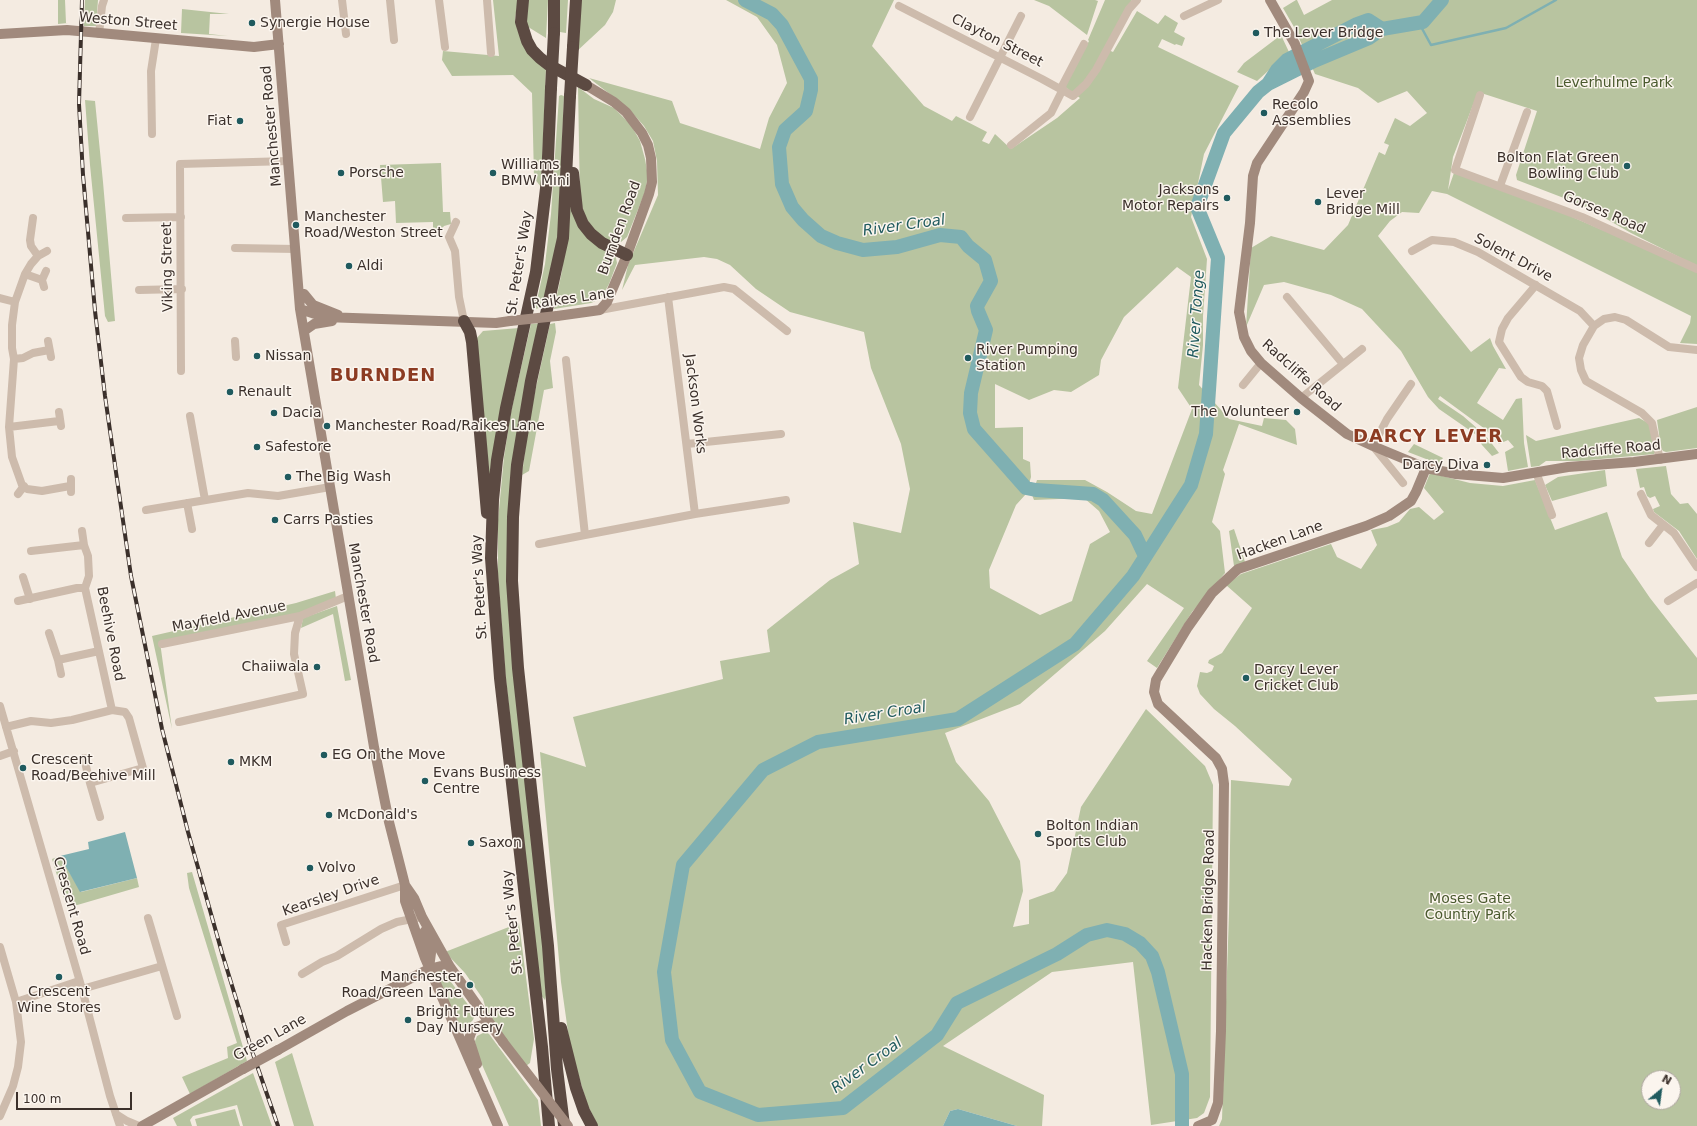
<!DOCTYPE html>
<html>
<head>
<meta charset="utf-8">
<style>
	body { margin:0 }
	#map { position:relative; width:1697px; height:1126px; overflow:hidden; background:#f4ebe1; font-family:"DejaVu Sans",sans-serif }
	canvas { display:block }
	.north { position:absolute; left:1641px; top:1070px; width:40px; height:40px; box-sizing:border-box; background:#fbf5ee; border:1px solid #aea6a0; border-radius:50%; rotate:29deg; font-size:11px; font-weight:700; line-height:16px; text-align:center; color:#3b302b }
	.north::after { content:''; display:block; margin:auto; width:14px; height:18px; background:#1f5a5e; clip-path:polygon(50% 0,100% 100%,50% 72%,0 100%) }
	.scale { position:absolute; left:16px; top:1092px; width:116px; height:18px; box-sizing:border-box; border:2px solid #3b302b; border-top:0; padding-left:5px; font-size:12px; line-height:14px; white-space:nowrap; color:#3b302b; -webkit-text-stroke:3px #fbf5ee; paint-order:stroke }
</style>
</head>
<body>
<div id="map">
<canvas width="1697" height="1126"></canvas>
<div class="north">N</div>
<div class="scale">100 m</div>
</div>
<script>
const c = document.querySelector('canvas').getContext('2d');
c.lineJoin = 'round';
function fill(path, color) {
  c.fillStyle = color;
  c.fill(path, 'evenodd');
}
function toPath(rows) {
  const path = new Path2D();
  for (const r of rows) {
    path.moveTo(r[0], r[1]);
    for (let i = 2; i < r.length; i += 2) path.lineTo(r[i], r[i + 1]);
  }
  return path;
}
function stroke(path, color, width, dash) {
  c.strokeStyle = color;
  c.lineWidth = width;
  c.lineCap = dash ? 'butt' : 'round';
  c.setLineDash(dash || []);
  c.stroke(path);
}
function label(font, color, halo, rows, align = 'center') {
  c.font = font + ' "DejaVu Sans",sans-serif';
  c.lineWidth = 3;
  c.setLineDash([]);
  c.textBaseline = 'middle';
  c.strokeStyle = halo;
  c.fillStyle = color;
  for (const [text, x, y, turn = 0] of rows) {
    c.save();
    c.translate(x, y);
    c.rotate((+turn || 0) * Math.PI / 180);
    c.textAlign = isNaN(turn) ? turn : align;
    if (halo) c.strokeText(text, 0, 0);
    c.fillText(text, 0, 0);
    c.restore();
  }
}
const green = toPath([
	[58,0,65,0,66,23,68,23,58,24],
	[85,0,98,0,96,26,84,26],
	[493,0,518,0,515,19,518,31,546,67,541,187,534,178,532,93,513,75,452,76,442,60,443,51,499,56],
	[527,0,548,0,546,38,525,25],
	[560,0,568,0,566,33,560,32],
	[580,0,616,0,613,12,605,25,576,52],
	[726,0,894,0,872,46,924,106,952,121,956,116,987,132,982,141,989,144,995,134,1011,149,1057,118,1080,98,1065,87,1089,41,1088,40,1105,0,1132,0,1104,48,1113,52,1137,11,1158,24,1165,15,1178,23,1174,32,1185,38,1182,46,1176,44,1175,45,1162,39,1158,47,1239,86,1204,154,1191,217,1207,259,1203,316,1203,345,1199,385,1229,419,1262,426,1264,418,1286,420,1295,429,1297,445,1239,424,1223,470,1225,474,1212,522,1220,531,1225,573,1192,612,1157,668,1147,661,1184,608,1147,584,1105,631,1020,704,945,733,956,762,989,801,1020,861,1023,891,1013,927,1029,924,1029,900,1054,891,1067,873,1081,807,1146,709,1205,766,1213,785,1210,1097,1204,1113,1197,1118,1151,1125,1133,962,1052,972,943,1046,1044,1095,1042,1126,1017,1126,958,1109,950,1111,943,1126,598,1126,587,1104,570,1046,561,982,540,752,586,767,573,717,723,679,720,661,770,652,767,630,830,580,859,564,853,522,901,533,910,489,901,444,871,368,864,332,790,312,756,289,730,265,717,259,704,257,635,265,622,290,628,265,658,195,657,161,653,141,644,126,628,108,589,78,672,101,680,123,760,149,769,118,787,83,777,45,757,17],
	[1177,267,1191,277,1178,388,1192,409,1152,514,1136,511,1107,492,1085,480,1037,480,1032,495,1034,500,1084,498,1099,511,1110,532,1090,544,1072,601,1040,615,990,588,989,570,1016,505,1026,494,1031,477,1030,462,1023,459,1023,427,995,428,995,384,1029,400,1054,390,1071,392,1099,375,1101,360,1124,317],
	[1034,0,1095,0,1098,1,1087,35,1049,6],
	[1296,0,1297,0,1304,15,1332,0,1697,0,1697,266,1631,233,1582,205,1517,180,1516,175,1537,111,1478,92,1453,157,1448,190,1455,170,1510,190,1697,271,1697,344,1680,343,1690,323,1691,316,1447,194,1432,191,1419,213,1402,212,1390,221,1378,236,1471,352,1490,338,1493,346,1506,369,1499,368,1477,403,1503,420,1516,399,1522,398,1524,443,1528,467,1508,471,1505,452,1514,447,1508,440,1499,444,1485,429,1440,396,1438,399,1463,416,1486,436,1499,453,1492,456,1482,445,1475,434,1439,409,1428,397,1401,351,1362,309,1331,295,1284,282,1264,285,1246,327,1251,248,1271,236,1324,250,1348,225,1379,152,1385,155,1389,145,1384,143,1395,118,1410,126,1427,113,1407,91,1378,103,1358,88,1315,74,1294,27,1283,8],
	[182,9,229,14,210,14,209,34,228,36,181,33],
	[1281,35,1289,52,1257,81,1237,72,1244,63],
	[578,87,594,99,614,108,631,125,640,141,645,159,648,176,645,192,627,237,621,242,615,242,605,239,593,229,585,216,580,200],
	[561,95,564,96,558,235,544,307,535,309,545,264,551,214,559,96],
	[85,100,95,101,103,182,115,321,108,322,105,316,90,165],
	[441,163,443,212,450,212,451,224,444,226,439,232,433,233,433,222,396,223,395,201,383,202,380,165],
	[570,201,616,258,617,263,609,284,604,293,598,300,591,303,554,309,562,271],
	[541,323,507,523,540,905,546,995,545,1000,540,994,505,670,498,574,498,520,504,457,511,412,531,324],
	[555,323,556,332,550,361,553,388,544,390,529,471,522,475,528,427,535,392,550,324],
	[519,328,490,482,476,339,483,331],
	[1697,407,1697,448,1666,452,1663,451,1661,448,1657,420],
	[1639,418,1650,424,1656,452,1654,454,1579,461,1546,461,1539,466,1531,467,1526,435,1536,441],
	[1414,444,1443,458,1439,464,1408,452],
	[1666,466,1671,494,1680,504,1688,503,1697,514,1697,559,1679,531,1654,512,1653,509,1660,506,1655,496,1650,498,1647,496,1644,487,1640,488,1636,469],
	[1605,470,1607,486,1552,501,1545,485,1558,477],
	[1430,473,1470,483,1503,486,1535,480,1555,530,1607,512,1622,557,1650,598,1697,658,1697,694,1654,697,1657,702,1697,700,1697,1126,1219,1126,1222,1119,1229,913,1231,780,1289,786,1292,779,1235,726,1214,709,1200,694,1197,686,1200,672,1207,673,1212,671,1214,666,1208,663,1209,660,1222,653,1252,608,1226,585,1241,574,1331,544,1337,557,1361,569,1377,545,1371,530,1387,527,1399,522,1410,509,1419,507,1434,520,1444,512,1424,488],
	[1649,1078,1673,1078,1673,1102,1649,1102],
	[1234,529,1245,562,1234,566,1229,531],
	[335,591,336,599,300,613,160,642,172,729,152,636,296,603],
	[337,606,351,680,345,681,333,614,301,628,303,618],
	[60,856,81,892,137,878,139,887,67,908,52,859],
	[192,872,247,1061,190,1094,182,1077,228,1058,227,1047,237,1043,189,888,187,873],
	[519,923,534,1039,530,1063,526,1066,487,1013,483,999,465,973,445,952],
	[436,971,442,971,445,974,475,1014,473,1020,465,1028,459,1029],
	[485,1032,489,1034,538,1100,541,1126,509,1126,476,1051,475,1041,477,1036],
	[292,1053,314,1126,294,1126,275,1062],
	[253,1073,272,1126,243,1126,237,1105,193,1116,190,1120,192,1126,177,1126,173,1118],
	[235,1109,240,1126,197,1126,195,1119]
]);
const water = toPath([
	[125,832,137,878,80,892,60,856,89,849,88,842],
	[958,1109,1017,1126,943,1126,950,1111]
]);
const stream = toPath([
	[1419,23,1431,45,1506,28,1556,0]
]);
const river = toPath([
	[745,0,772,14,782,25,811,79,811,90,806,111,785,130,779,147,782,184,792,207,803,220,821,236,837,243,863,250,897,247,940,235,961,237,968,246,985,260,991,281,977,306,978,311,986,330,971,393,970,413,974,429,1026,488,1036,490,1093,494,1103,500,1135,535,1145,556],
	[1268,84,1277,70,1287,60,1357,24,1368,20,1382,29],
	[1182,1126,1182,1074,1158,972,1152,956,1140,943,1125,934,1107,930,1087,935,1057,954,957,1003,937,1035,843,1108,758,1115,700,1092,672,1040,664,972,683,865,763,770,818,742,958,719,1075,644,1133,576,1191,485,1206,434,1218,258,1197,207,1224,133,1258,92,1268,84,1314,61,1369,38,1382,29,1423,22,1442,0]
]);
const street = toPath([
	[342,0,346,34],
	[390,0,394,40],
	[439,0,445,47],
	[487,0,491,53],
	[899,6,1042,79,1073,96,1086,84,1096,70,1129,9,1137,0],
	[1184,16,1218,0],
	[99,34,102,6,104,0],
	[1061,88,1084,44],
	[1480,95,1455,170,1582,217,1697,269],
	[970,117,1021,16],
	[152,134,151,71,156,39],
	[1011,145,1051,113,1063,89],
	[1500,186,1527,112],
	[33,218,30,240,31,246,38,256,31,264,25,274,15,302,12,325,12,348,14,359,9,427,12,457,22,485,27,489,42,491,70,486],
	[126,218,181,217],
	[456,222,449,237,455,251,459,297,464,321],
	[235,248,296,249],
	[1412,251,1432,240,1454,242,1478,252,1580,311,1594,326],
	[38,256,47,251],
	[25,274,42,280],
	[1536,285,1508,318,1502,329,1499,342,1521,377,1528,382,1542,386,1547,391,1557,426],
	[44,287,42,280,46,271],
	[139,290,182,289],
	[668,297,695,514],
	[1287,297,1343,364],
	[0,298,15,302],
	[600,310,724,287,734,289,787,331],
	[48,341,51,357],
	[235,341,236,357],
	[14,359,23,358,33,353,49,350],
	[566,360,585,535,695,514,786,500],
	[181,371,180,164,289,161],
	[1243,385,1261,363],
	[1301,398,1362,349],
	[59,412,61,426],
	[190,416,205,500],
	[9,427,59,421],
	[687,444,781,434],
	[1660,460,1652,423,1642,413,1586,381,1581,370,1579,358,1583,345,1594,326,1604,319,1615,317,1626,320,1669,347,1697,350],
	[1536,472,1552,515],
	[71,479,71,492],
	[1403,483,1373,446,1387,419,1411,384],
	[18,494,24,486],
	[1641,494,1651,515,1674,533,1697,567],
	[187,503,192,529],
	[146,510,248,493,278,496,330,487],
	[82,531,84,545],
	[1649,543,1663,525],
	[539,544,585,535],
	[31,551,84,545,88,556,89,576,85,588,112,710],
	[23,577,30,599],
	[18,601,77,588,85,588],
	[1668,601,1697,583],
	[49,633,58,660,99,651],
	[162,644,300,616,348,596],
	[58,660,61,674],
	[0,706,82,989,110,1096,120,1126],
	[179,722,303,694,294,654,295,633,300,616],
	[6,727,31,721,51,723,72,720,112,710,125,712,129,718,143,768,90,783,84,758],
	[0,756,14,751],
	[90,783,100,817],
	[148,918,177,1016],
	[286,942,281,925,405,885],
	[0,947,16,1002,21,1042,18,1067,13,1086,0,1116],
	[302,974,322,962,337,956,381,929,397,922,422,917],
	[82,989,162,966],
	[16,1002,79,981],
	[116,1114,127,1121,139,1126]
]);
const secondary = toPath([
	[275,0,300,309,374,747,389,822,405,885,405,901,425,958,498,1126],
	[1270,0,1295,44,1309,81,1304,92,1257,163,1253,176,1250,223,1239,312,1244,337,1251,351,1261,363,1301,398,1347,434,1373,446,1426,468,1456,474,1503,478,1568,467,1634,462,1697,454],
	[0,34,67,30,254,47,279,44],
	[304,294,313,305,338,315],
	[300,309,324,317,496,323,510,321],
	[557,316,600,310,607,302,627,255,649,194,652,182,651,158,648,145,642,133,626,112,614,102,586,85],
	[304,331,314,324,332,321],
	[405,885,414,898,422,917,450,967,503,1042],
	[425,931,431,953,429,968],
	[278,1050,347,1011,429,969,441,966,450,967],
	[477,1064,469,1039,471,1033,474,1028,488,1023],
	[142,1126,243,1069],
	[1198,1126,1212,1120,1218,1103,1221,1031,1224,784,1222,769,1216,758,1158,704,1154,692,1156,680,1188,627,1212,593,1238,569,1366,526,1389,516,1411,501,1416,492,1426,468]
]);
const highway = toPath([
	[523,0,521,22,527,41,532,50,540,58,549,65,586,85],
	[554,33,554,0],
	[573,47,576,0],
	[573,173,577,210,583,224,591,234,602,243,627,255],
	[464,321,470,332,472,342,487,513],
	[561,1028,576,1088,584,1111,592,1126],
	[564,1125,557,1069,548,946,518,668,512,581,513,517,517,465,531,381,563,238,570,96],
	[549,1126,542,1047,500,678,491,558,493,500,497,460,506,408,536,272,547,180,551,88]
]);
const rail = toPath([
	[82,0,79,104,83,175,95,311,105,396,131,576,162,729,188,832,222,953,253,1054,278,1126]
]);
const secondaryBridge = toPath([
	[510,321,557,316],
	[503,1042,568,1126],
	[243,1069,278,1050]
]);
const highwayBridge = toPath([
	[551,88,554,33],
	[570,96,573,47]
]);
const markers = [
	[252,23,4,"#1f5a5e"],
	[1256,33,4,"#1f5a5e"],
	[1264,113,4,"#1f5a5e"],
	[240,121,4,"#1f5a5e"],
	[1627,166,4,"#1f5a5e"],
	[341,173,4,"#1f5a5e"],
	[493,173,4,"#1f5a5e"],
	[1227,198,4,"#1f5a5e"],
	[1318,202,4,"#1f5a5e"],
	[296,225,4,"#1f5a5e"],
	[349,266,4,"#1f5a5e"],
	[257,356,4,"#1f5a5e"],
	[968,358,4,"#1f5a5e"],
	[230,392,4,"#1f5a5e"],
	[1297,412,4,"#1f5a5e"],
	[274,413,4,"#1f5a5e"],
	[327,426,4,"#1f5a5e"],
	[257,447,4,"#1f5a5e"],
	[1487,465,4,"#1f5a5e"],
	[288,477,4,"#1f5a5e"],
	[275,520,4,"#1f5a5e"],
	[317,667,4,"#1f5a5e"],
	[1246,678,4,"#1f5a5e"],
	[324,755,4,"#1f5a5e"],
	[231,762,4,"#1f5a5e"],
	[23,768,4,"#1f5a5e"],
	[425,781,4,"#1f5a5e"],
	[329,815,4,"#1f5a5e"],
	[1038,834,4,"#1f5a5e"],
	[471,843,4,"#1f5a5e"],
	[310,868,4,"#1f5a5e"],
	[59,977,4,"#1f5a5e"],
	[470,985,4,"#1f5a5e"],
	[408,1020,4,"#1f5a5e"]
];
const streetNames = [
	["Weston Street",128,22,5],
	["Clayton Street",997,41,27],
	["Manchester Road",272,126,-95],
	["Gorses Road",1604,213,23],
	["Burnden Road",620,228,-70],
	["Solent Drive",1513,258,28],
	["St. Peter's Way",520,263,-81],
	["Viking Street",168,267,-91],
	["Raikes Lane",573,299,-8],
	["Radcliffe Road",1301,376,42],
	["Jackson Works",695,404,83],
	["Radcliffe Road",1611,450,-5],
	["Hacken Lane",1280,541,-20],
	["St. Peter's Way",480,587,-93],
	["Manchester Road",363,603,80],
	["Mayfield Avenue",229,617,-11],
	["Beehive Road",110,634,79],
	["Kearsley Drive",331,896,-19],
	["Hacken Bridge Road",1209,900,-89],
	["Crescent Road",71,906,74],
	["St. Peter's Way",513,922,-96],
	["Green Lane",270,1038,-29]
];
const poiNames = [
	["Synergie House",260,23],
	["The Lever Bridge",1264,33],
	["Recolo",1272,105],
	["Assemblies",1272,121],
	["Fiat",232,121,"right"],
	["Bolton Flat Green",1619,158,"right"],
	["Bowling Club",1619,174,"right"],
	["Williams",501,165],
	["BMW Mini",501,181],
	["Porsche",349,173],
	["Jacksons",1219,190,"right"],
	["Motor Repairs",1219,206,"right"],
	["Lever",1326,194],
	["Bridge Mill",1326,210],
	["Manchester",304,217],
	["Road/Weston Street",304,233],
	["Aldi",357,266],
	["River Pumping",976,350],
	["Station",976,366],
	["Nissan",265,356],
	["Renault",238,392],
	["The Volunteer",1289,412,"right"],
	["Dacia",282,413],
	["Manchester Road/Raikes Lane",335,426],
	["Safestore",265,447],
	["Darcy Diva",1479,465,"right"],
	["The Big Wash",296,477],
	["Carrs Pasties",283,520],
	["Chaiiwala",309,667,"right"],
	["Darcy Lever",1254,670],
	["Cricket Club",1254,686],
	["EG On the Move",332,755],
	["Crescent",31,760],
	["Road/Beehive Mill",31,776],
	["MKM",239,762],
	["Evans Business",433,773],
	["Centre",433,789],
	["McDonald's",337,815],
	["Bolton Indian",1046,826],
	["Sports Club",1046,842],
	["Saxon",479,843],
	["Volvo",318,868],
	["Manchester",462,977,"right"],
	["Road/Green Lane",462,993,"right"],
	["Crescent",59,992,"center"],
	["Wine Stores",59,1008,"center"],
	["Bright Futures",416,1012],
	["Day Nursery",416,1028]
];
const parkNames = [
	["Leverhulme Park",1614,83],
	["Moses Gate",1470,899],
	["Country Park",1470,915]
];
const waterNames = [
	["River Croal",904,226,-8],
	["River Tonge",1197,314,-86],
	["River Croal",885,714,-9],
	["River Croal",867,1066,-36]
];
const districtNames = [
	["BURNDEN",383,376],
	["DARCY LEVER",1428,437]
];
fill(green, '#b8c4a0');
fill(water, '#7fb0b2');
stroke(stream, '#7fb0b2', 2.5);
stroke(river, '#7fb0b2', 14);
stroke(street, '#cdbbac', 8);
stroke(secondary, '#a18a7d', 10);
stroke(highway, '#5c4a42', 12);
stroke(rail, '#3b302b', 4);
stroke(rail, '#fbf5ee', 2.5, [8]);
stroke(secondaryBridge, '#a18a7d', 10);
stroke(highwayBridge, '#5c4a42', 12);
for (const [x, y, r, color] of markers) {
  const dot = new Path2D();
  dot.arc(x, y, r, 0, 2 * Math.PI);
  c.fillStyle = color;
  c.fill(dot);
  stroke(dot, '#fbf5ee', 1.5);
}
label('14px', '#3b302b', '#fbf5ee', streetNames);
label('14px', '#3b302b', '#fbf5ee', poiNames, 'left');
label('14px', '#4a5a2e', '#fbf5ee', parkNames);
label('italic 15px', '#1f5a5e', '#fbf5ee', waterNames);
c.letterSpacing = '1px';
label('bold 18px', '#8c3b22', '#fbf5ee', districtNames);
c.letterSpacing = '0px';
</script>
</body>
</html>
